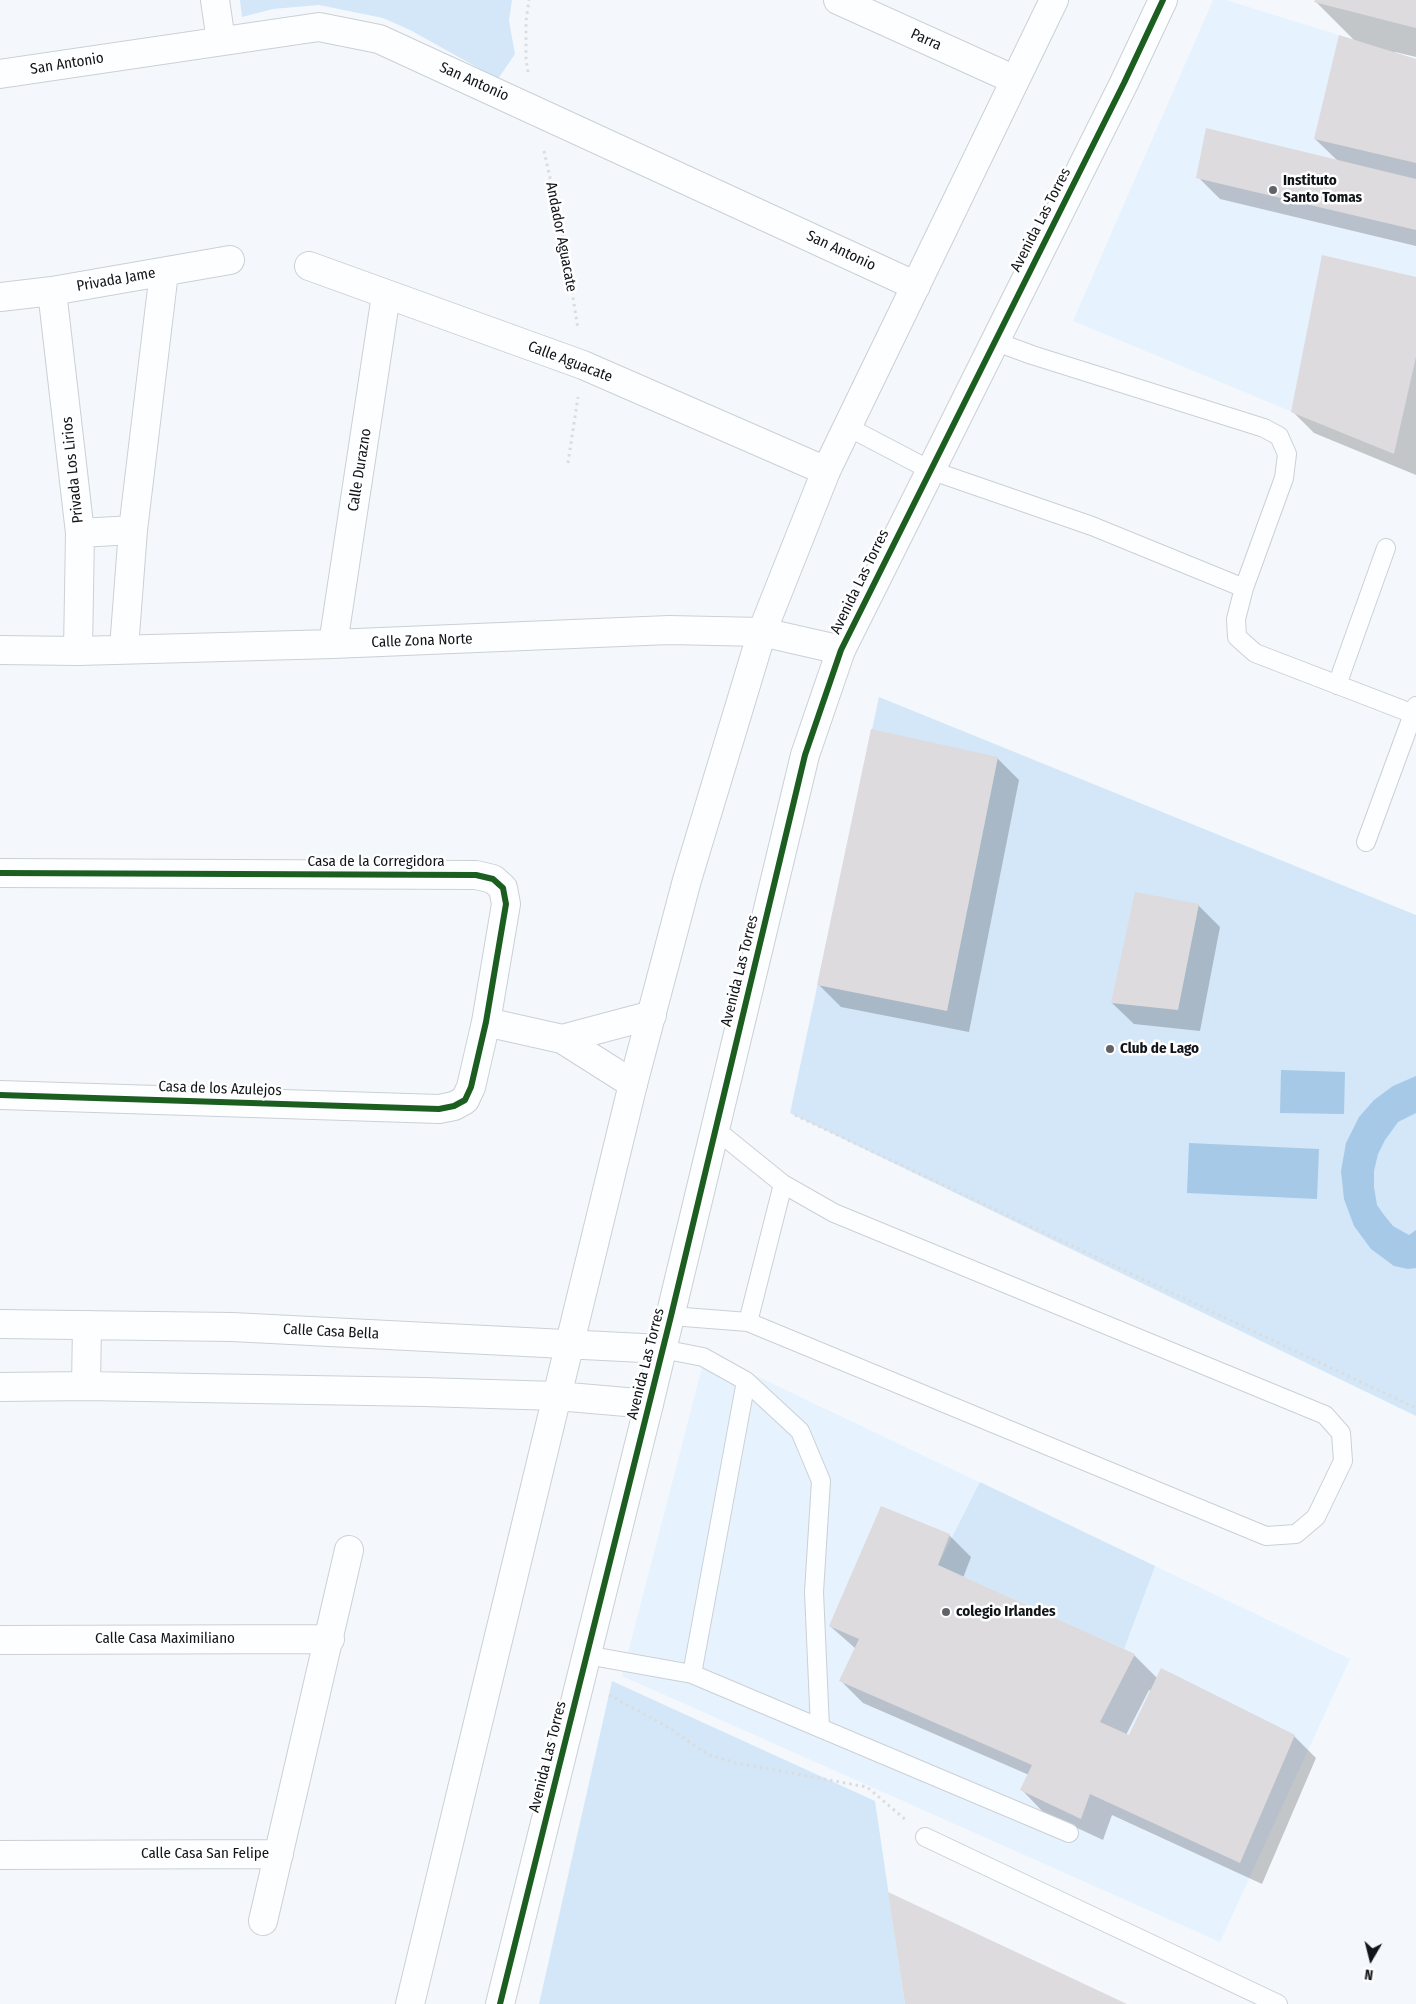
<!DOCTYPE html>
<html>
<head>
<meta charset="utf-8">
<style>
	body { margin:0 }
	#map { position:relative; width:1416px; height:2004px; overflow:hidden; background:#f4f8fc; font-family:"Fira Sans Condensed",sans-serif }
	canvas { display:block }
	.north { position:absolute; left:1346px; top:1934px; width:50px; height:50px; -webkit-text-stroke:4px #fff; paint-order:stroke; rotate:188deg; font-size:14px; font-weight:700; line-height:20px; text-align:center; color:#111519 }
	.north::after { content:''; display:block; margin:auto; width:18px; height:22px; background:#111519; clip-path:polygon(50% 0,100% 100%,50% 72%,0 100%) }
</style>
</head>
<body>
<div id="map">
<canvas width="1416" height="2004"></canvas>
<div class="north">N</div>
</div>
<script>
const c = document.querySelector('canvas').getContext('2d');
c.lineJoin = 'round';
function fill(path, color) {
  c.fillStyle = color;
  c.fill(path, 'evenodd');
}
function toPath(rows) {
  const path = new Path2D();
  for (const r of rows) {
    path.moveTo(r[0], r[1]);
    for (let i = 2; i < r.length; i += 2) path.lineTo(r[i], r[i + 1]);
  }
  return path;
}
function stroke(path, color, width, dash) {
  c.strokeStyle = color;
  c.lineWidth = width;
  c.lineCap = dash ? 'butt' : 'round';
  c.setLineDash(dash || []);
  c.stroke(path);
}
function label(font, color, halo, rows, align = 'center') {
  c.font = font + ' "Fira Sans Condensed",sans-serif';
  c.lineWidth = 5;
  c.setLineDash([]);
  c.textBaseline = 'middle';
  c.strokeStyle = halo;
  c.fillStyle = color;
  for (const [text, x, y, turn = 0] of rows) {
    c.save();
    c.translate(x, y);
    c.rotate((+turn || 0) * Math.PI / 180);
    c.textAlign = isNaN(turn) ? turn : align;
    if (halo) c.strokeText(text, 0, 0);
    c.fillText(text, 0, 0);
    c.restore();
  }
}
const built = toPath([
	[1213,0,1226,0,1416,59,1416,357,1394,454,1073,321],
	[706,1352,1350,1659,1220,1942,622,1676]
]);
const green = toPath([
	[240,0,512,0,509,21,515,54,498,79,410,30,383,18,319,5,273,9,242,17],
	[879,697,1416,915,1416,1416,790,1113],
	[980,1482,1155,1566,1124,1649,938,1565],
	[612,1681,875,1801,905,2004,539,2004]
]);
const water = toPath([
	[1281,1070,1345,1072,1344,1114,1280,1113],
	[1416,1076,1416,1113,1398,1122,1385,1140,1378,1154,1374,1171,1374,1187,1377,1205,1384,1215,1393,1226,1409,1235,1416,1230,1416,1268,1408,1269,1394,1266,1371,1249,1354,1226,1344,1199,1341,1171,1346,1143,1359,1117,1374,1100,1393,1086],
	[1189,1143,1319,1149,1317,1199,1187,1193]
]);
const shadow = toPath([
	[1316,0,1416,0,1416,57,1395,52,1394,54,1416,61,1416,246,1220,199,1198,177,1338,161,1315,139,1355,41,1316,2],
	[1416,278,1416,475,1314,433,1292,411],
	[997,758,1019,780,969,1032,841,1007,819,985],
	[1198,905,1220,927,1200,1031,1134,1024,1112,1003],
	[949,1535,971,1557,963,1578,1134,1655,1157,1678,1294,1736,1316,1758,1262,1884,1112,1815,1103,1840,1043,1812,1022,1790,1029,1775,863,1703,841,1681,856,1649,830,1626],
	[1149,1690,1151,1691,1129,1736,1126,1735]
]);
const building = toPath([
	[1315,0,1416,0,1416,28,1314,2],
	[1339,35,1416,59,1416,163,1314,139],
	[1206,128,1416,179,1416,230,1196,178],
	[1322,255,1416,277,1416,357,1394,454,1291,412],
	[871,729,998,757,947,1011,817,985],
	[1135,892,1199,904,1178,1010,1111,1003],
	[881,1506,950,1534,938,1565,1135,1654,1100,1722,1129,1735,1161,1668,1295,1735,1240,1863,1090,1794,1081,1819,1020,1790,1032,1765,839,1681,859,1639,829,1626],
	[888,1892,1127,2004,905,2004]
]);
const path = toPath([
	[528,72,526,59,526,21,529,0],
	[544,151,563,235,578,329],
	[568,463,578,397],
	[795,1115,1416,1408],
	[609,1695,666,1726,709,1755,737,1763,867,1787,906,1820]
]);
const service = toPath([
	[994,341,1032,355,1264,428,1279,436,1287,454,1284,478,1244,588],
	[848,427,930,470,1092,526,1244,588,1236,619,1237,637,1255,653,1416,715],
	[1337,685,1386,548],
	[1366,842,1416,706],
	[715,1129,783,1184],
	[671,1316,748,1322,1266,1536,1296,1534,1316,1517,1343,1461,1341,1433,1325,1415,834,1213,783,1184,748,1322],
	[662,1349,703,1357,746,1381,800,1431,821,1481,814,1592,820,1728],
	[586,1655,692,1674,1069,1833],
	[692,1674,746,1381],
	[925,1837,1278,2004]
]);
const minor = toPath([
	[215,0,221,41],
	[838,0,1015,80],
	[0,74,319,27,379,39,916,286],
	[309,266,583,365,826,471],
	[52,291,80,533,78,651],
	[0,297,52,291,230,260],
	[80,533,133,530],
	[333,644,386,295],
	[124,648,133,530,164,272],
	[0,650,78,651,333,644,669,630,762,632,841,650],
	[0,873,476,875,493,879,503,888,506,904,486,1022,471,1087,465,1100,454,1106,439,1109,0,1095],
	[486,1022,562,1039,633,1084],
	[562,1039,652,1015],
	[0,1640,330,1639],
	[0,1855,279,1854],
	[263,1921,349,1550],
	[410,2004,557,1396],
	[500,2004,649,1404]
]);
const tertiary = toPath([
	[0,1324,232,1327,662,1349],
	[86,1386,87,1325],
	[0,1387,86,1386,424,1392,557,1396,649,1404,805,755,841,650,1124,83,1163,0],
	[557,1396,633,1084,687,880,762,632,826,471,1054,0]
]);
const cycleway = toPath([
	[0,873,476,875,493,879,503,888,506,904,486,1022,471,1087,465,1100,454,1106,439,1109,0,1095],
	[500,2004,671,1316,805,755,841,650,1124,83,1163,0]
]);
const markers = [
	[1273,190,5,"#606468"],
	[1110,1049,5,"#606468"],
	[946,1612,5,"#606468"]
];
const streetNames = [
	["Parra",926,40,24],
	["San Antonio",67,64,-9],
	["San Antonio",474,82,24],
	["Avenida Las Torres",1041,220,-63],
	["Andador Aguacate",561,237,79],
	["San Antonio",841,251,25],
	["Privada Jame",116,280,-10],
	["Calle Aguacate",570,362,21],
	["Privada Los Lirios",73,470,-96],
	["Calle Durazno",360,470,-81],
	["Avenida Las Torres",860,582,-64],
	["Calle Zona Norte",422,641,-2],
	["Casa de la Corregidora",376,862],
	["Avenida Las Torres",740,971,-76],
	["Casa de los Azulejos",220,1089,2],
	["Calle Casa Bella",331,1332,3],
	["Avenida Las Torres",646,1364,-76],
	["Calle Casa Maximiliano",165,1639],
	["Avenida Las Torres",548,1757,-76],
	["Calle Casa San Felipe",205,1854]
];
const poiNames = [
	["Instituto",1283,181],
	["Santo Tomas",1283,198],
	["Club de Lago",1120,1049],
	["colegio Irlandes",956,1612]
];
fill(built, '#e6f2fe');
fill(green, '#d3e7f9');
fill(water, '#a5c9e7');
fill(shadow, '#0003');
fill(building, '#dddbdd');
stroke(service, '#cbd0d4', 20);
stroke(minor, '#cbd0d4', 30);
stroke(tertiary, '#cbd0d4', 30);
stroke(path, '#dbdcdd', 3, [2.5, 4]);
stroke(service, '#fdfeff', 18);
stroke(minor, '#fdfeff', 28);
stroke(tertiary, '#fdfeff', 28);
stroke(cycleway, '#1b5e20', 6);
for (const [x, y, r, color] of markers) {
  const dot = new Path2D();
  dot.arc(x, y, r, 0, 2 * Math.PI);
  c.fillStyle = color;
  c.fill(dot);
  stroke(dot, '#fff', 2);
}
label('15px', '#111519', '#fff', streetNames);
label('bold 15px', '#111519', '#fff', poiNames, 'left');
</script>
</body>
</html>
